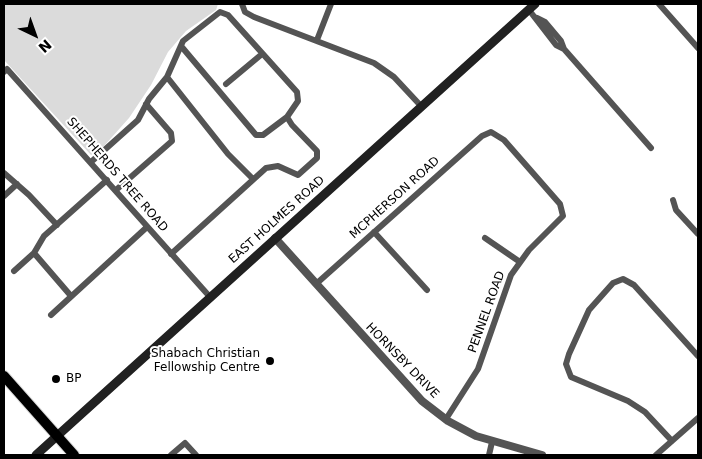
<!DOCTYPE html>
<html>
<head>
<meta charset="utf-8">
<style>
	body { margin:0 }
	#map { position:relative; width:702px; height:459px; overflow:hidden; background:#fff; font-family:"DejaVu Sans",sans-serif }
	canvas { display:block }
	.frame { position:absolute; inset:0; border:5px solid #000; pointer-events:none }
	.north { position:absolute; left:10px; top:10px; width:50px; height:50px; -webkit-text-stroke:4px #fff; paint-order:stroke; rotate:138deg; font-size:14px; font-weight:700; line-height:20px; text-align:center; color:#000 }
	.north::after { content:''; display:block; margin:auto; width:18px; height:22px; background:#000; clip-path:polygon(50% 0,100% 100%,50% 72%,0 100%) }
</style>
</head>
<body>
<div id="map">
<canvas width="702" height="459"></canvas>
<div class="frame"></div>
<div class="north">N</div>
</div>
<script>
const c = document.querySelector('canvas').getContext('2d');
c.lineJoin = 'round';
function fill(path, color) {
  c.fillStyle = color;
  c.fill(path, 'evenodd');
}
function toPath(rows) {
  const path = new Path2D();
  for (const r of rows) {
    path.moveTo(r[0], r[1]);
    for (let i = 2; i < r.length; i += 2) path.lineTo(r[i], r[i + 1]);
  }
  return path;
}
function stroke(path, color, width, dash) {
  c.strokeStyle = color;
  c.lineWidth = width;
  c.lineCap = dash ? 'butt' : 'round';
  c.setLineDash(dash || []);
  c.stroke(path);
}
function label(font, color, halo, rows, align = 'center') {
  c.font = font + ' "DejaVu Sans",sans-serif';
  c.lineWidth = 4;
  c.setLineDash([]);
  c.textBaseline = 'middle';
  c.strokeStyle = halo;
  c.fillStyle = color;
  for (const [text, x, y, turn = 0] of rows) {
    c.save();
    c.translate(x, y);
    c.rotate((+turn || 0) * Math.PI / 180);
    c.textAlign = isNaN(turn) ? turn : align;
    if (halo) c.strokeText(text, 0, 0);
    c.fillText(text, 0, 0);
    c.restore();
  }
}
const green = toPath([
	[4,4,218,4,216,10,186,31,168,52,151,85,129,118,104,146,91,155,4,60]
]);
const minor = toPath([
	[242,4,245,12,254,17,374,63,394,77,421,106],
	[659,4,698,48],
	[529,10,556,45,564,49,651,148],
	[537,18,545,22,561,41,564,49],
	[317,40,331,4],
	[181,46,256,135,263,135,287,117],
	[4,72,7,69,210,297],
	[167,77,228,154,253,179],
	[226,84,262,54],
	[91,162,138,120,149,99,167,77,183,41,220,12,228,15,297,92,298,101,287,117,292,125,317,151,317,158,298,175,278,166,266,168,171,254],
	[4,173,29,195,57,225],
	[116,190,172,141,171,133,146,104],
	[4,196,17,184],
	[673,200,676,210,698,234],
	[374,232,427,290],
	[485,238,520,262],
	[34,253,71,296],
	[14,271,34,253,44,236,107,180],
	[316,284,482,136,491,132,504,140,560,204,563,216,529,250,511,275,478,369,446,419],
	[51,315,147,227],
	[672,441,645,412,628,401,571,377,566,364,569,354,589,310,613,283,623,279,634,285,698,356],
	[171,455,185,443,196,455],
	[489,455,492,442],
	[656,455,698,418]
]);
const tertiary = toPath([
	[275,238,422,401,448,421,476,436,542,455]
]);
const secondary = toPath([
	[36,455,535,4]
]);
const primary = toPath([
	[4,376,74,455]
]);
const markers = [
	[270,361,5,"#000"],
	[56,379,5,"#000"]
];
const streetNames = [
	["SHEPHERDS TREE ROAD",117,175,49],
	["MCPHERSON ROAD",395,198,-42],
	["EAST HOLMES ROAD",277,220,-42],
	["PENNEL ROAD",487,312,-70],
	["HORNSBY DRIVE",402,361,46]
];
const poiNames = [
	["Shabach Christian",260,354],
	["Fellowship Centre",260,368],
	["BP",66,379,"left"]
];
fill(green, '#dbdbdb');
stroke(primary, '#dbdbdb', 12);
stroke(minor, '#545454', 6);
stroke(tertiary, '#545454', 8);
stroke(secondary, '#212121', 9);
stroke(primary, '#000', 10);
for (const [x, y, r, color] of markers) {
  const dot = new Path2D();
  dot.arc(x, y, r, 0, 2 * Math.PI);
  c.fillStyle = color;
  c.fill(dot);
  stroke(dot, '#fff', 2);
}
label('12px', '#000', '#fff', streetNames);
label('12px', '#000', '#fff', poiNames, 'right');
</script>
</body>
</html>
